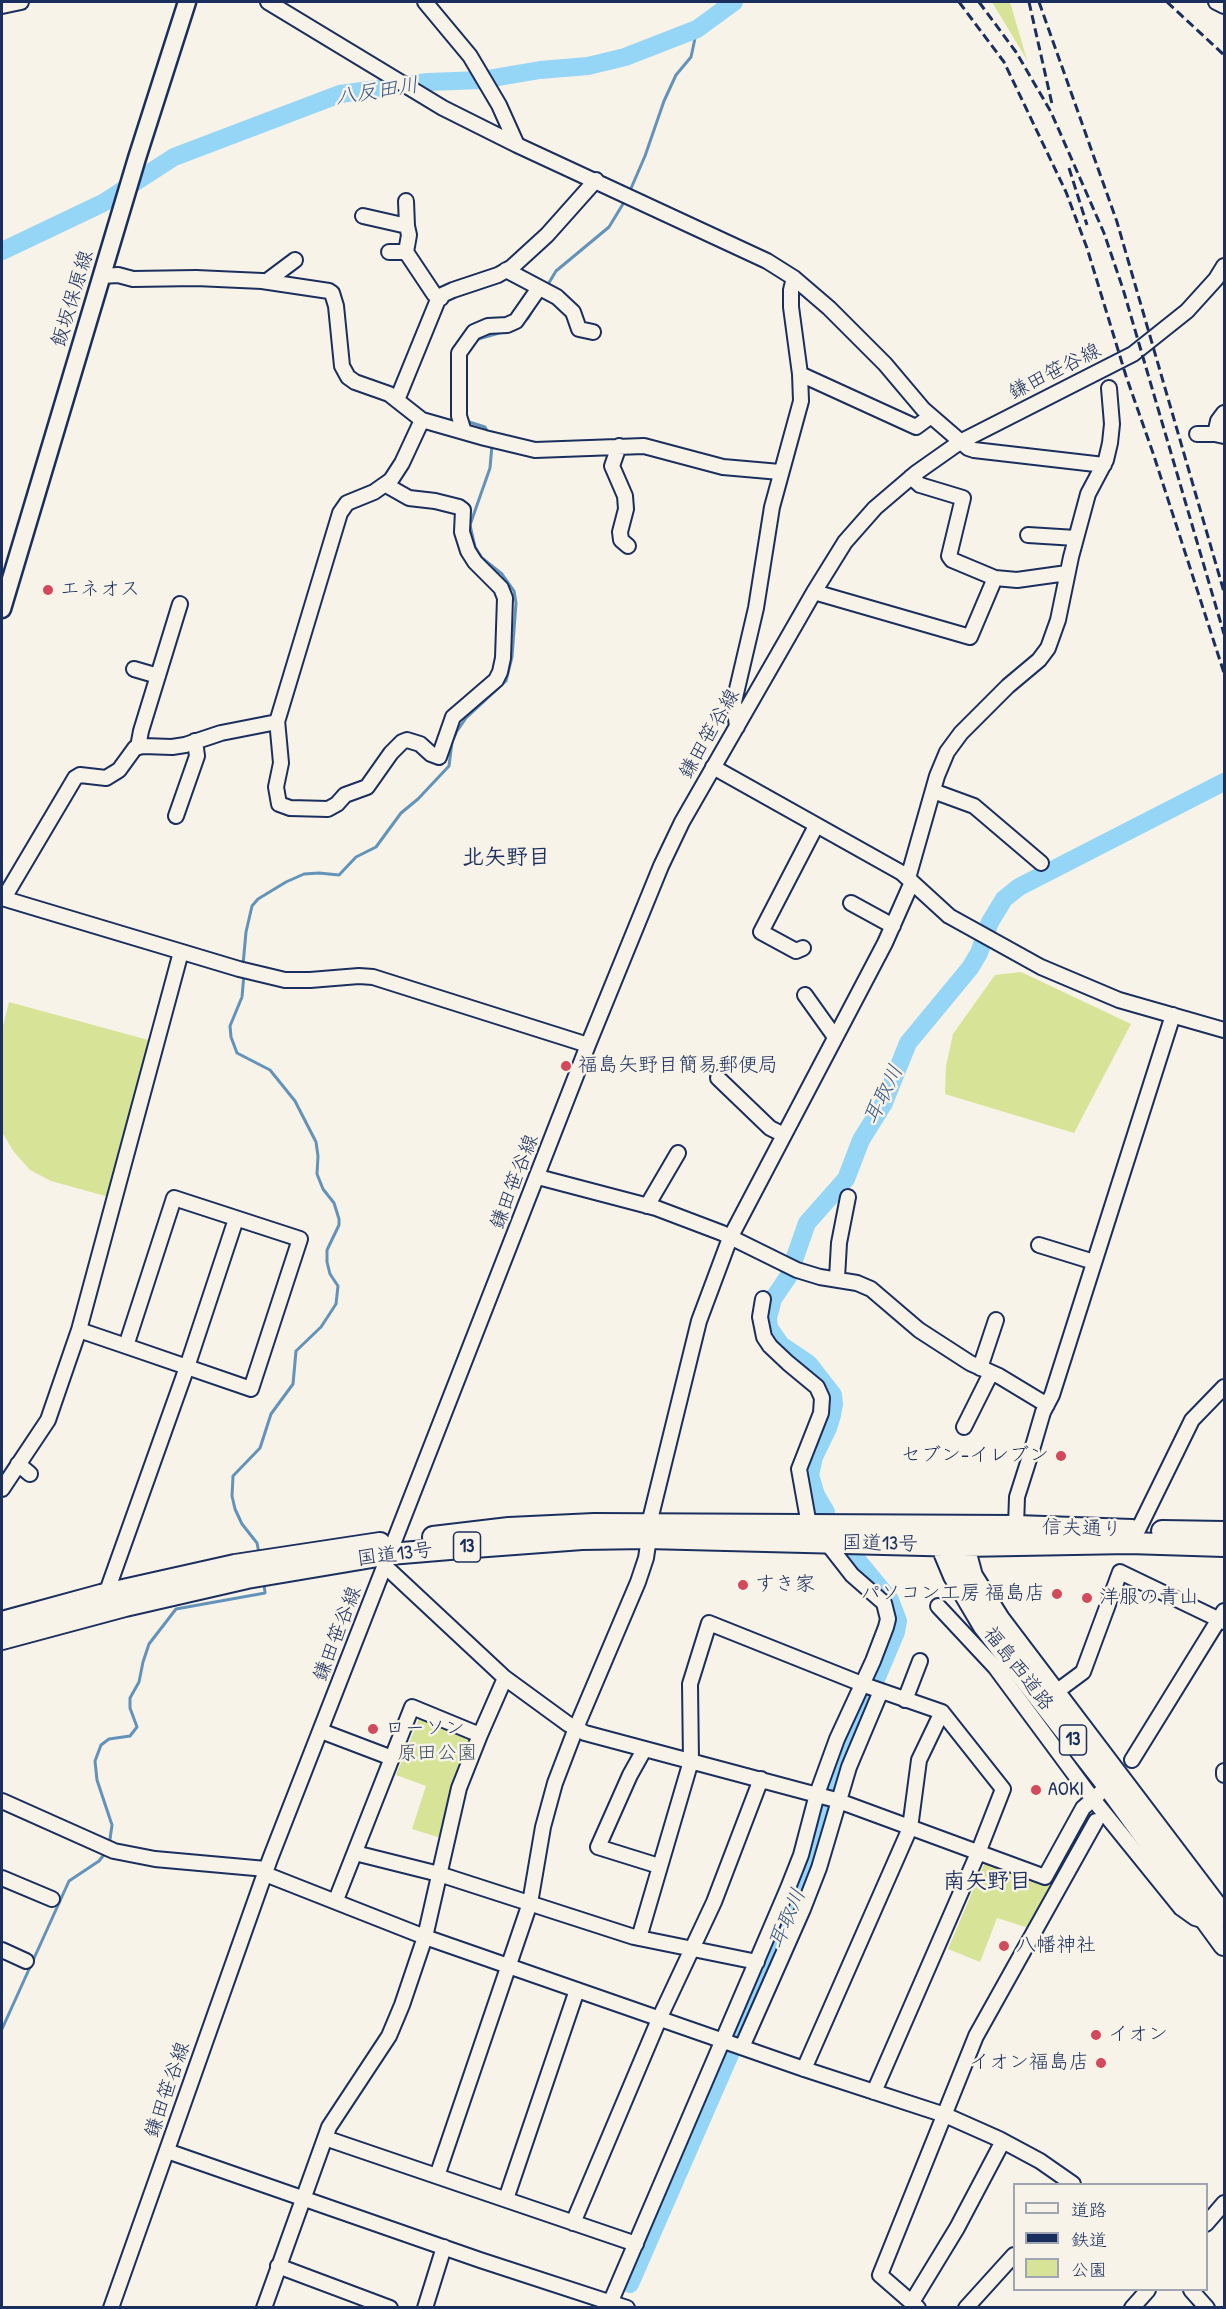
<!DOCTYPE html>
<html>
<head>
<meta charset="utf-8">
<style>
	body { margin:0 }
	#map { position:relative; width:1226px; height:2309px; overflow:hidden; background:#f7f3e8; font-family:"Patrick Hand","Klee One",sans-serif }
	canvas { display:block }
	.frame { position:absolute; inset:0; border:3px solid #1b2f5e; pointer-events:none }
	.legend { position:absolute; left:1013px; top:2183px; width:195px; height:108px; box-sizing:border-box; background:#f7f3e8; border:2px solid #9fa5b1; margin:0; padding:8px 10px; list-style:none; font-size:18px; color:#1b2f5e }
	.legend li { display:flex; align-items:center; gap:12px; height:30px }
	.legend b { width:30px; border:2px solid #9fa5b1 }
</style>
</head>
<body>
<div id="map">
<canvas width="1226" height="2309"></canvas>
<div class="frame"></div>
<ul class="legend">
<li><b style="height:8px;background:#f7f3e8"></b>道路</li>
<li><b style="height:8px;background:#1b2f5e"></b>鉄道</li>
<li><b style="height:16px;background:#d7e396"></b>公園</li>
</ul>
</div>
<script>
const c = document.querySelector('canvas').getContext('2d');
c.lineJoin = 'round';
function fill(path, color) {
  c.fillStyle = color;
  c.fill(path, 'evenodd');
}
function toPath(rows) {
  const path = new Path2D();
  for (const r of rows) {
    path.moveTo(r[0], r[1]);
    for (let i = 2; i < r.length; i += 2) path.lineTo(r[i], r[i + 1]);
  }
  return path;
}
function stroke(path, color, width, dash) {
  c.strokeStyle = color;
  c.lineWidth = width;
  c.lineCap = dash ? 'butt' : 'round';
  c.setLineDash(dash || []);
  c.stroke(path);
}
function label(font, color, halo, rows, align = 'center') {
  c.font = font + ' "Patrick Hand","Klee One",sans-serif';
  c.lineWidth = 5;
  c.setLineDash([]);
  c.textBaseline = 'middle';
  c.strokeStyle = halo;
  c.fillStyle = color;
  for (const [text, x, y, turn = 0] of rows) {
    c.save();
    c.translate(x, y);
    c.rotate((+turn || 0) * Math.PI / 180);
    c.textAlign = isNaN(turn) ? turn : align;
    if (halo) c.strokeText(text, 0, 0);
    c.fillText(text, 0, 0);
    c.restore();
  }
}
const green = toPath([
	[992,2,1010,2,1027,60],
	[1021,972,1131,1024,1074,1133,945,1094,946,1066,953,1034,995,975],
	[9,1002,152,1041,109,1197,51,1181,30,1170,14,1152,2,1132,2,1030],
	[421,1714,477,1737,444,1839,412,1829,426,1786,396,1775],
	[985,1862,1054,1887,1032,1929,997,1918,980,1962,948,1949]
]);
const stream = toPath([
	[629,193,645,156,664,101,676,75,691,57,697,29],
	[547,286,556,271,609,227,626,199],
	[522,323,528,318,537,302],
	[475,340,506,331],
	[466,418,469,422,485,427,490,436],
	[243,965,246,932,252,906,258,899,286,882,304,874,319,873,339,875,356,857,376,847,401,813,418,799,449,766,452,742,457,731,466,718,506,681,512,657,516,603,514,591,502,574,482,558,475,547,470,525,490,468,492,445],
	[244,974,242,997,230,1026,231,1037,237,1053,270,1070,295,1101,316,1142,318,1156,317,1174,323,1189,334,1203,339,1219,339,1225,327,1250,327,1262,330,1274,338,1286,336,1304,321,1327,296,1351,293,1384,271,1414,260,1448,233,1476,232,1496,235,1509,242,1524,257,1543,259,1553],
	[109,1846,112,1825,97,1780,95,1761,101,1745,109,1739,130,1736,137,1727,130,1708,130,1698,139,1682,143,1662,149,1644,176,1609,265,1593,264,1584],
	[2,2029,69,1881,99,1861,107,1851]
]);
const river = toPath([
	[2,251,103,203,174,157,340,94,428,82,481,80,540,70,588,66,625,57,697,29,734,2],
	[826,1512,816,1495,810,1475,814,1457,828,1428,832,1415,834,1404,833,1395,809,1364,781,1345,769,1328,768,1318,773,1299,788,1277,807,1223,846,1179,861,1140,884,1103,908,1043,970,968,979,953,990,922,1004,899,1019,887,1224,782],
	[630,2284,803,1887,840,1765,896,1632,898,1621,890,1600,854,1556]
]);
const minorTunnel = toPath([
	[1097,1819,1132,1760]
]);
const minor = toPath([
	[268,2,443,108,517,145,767,261,794,278,829,308,885,364,923,409,968,448,974,450,1104,465],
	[425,2,470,56,499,105,517,145],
	[1216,2,1224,6],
	[2,6,21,2],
	[406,201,407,226],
	[363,216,407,226,409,235,406,252,434,294,441,298],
	[389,252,406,252],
	[506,270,557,297,573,312,579,329,593,332],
	[102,276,118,275,133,279,196,278,262,281,329,291,332,293,336,306,342,366,348,377,355,382,389,394,422,420,485,438,535,450,644,446,723,467,780,472],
	[267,281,295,260],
	[800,374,916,427,931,416],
	[397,400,437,302,442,295,453,290,498,275,512,267,547,235,596,180],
	[464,432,459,416,459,353,474,332,488,326,507,325,516,321,539,288],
	[1197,434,1215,434,1224,436],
	[1215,434,1218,421,1224,413],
	[619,446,612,466,625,496,626,509,620,532,621,540,628,546],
	[911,477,920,485,963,498,949,556,952,560,995,578,1017,580,1067,573],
	[1028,535,1076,538],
	[814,592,970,637,995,578],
	[134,669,158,676],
	[277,720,281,763,276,787,279,804,290,808,328,809,337,804,345,795,367,787,391,753,402,742,407,740,420,744,431,754,439,757,453,717,496,680,500,672,503,658,505,598,501,588,475,562,468,551,462,532,463,510,459,507,435,501,409,498,386,485],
	[737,727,734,702,756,608,772,507,801,401,800,374,791,307,791,290,794,278],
	[138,747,141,731,180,604],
	[713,767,902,873,949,916,1041,967,1119,1000,1224,1030],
	[933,791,974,806,1041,863],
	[176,816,197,756,195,741],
	[908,878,937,776,947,752,961,733,1008,686,1039,660,1048,648,1058,620,1071,557,1088,494,1106,460,1110,443,1112,424,1109,388],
	[2,898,239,969,285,980,310,980,359,976,373,977,588,1045],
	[4,898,75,778,80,775,106,778,119,770,135,748,143,746,172,747,185,745,221,733,277,722,340,513,347,503,374,492,391,480,402,463,422,420],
	[851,903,893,926],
	[803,948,796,951,761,932,816,826],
	[805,995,835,1037],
	[718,1078,770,1128,784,1135],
	[538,1177,656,1208,722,1233,797,1270,820,1277,857,1283,871,1289,919,1330,970,1363,999,1376,1047,1405],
	[647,1206,678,1153],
	[1039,1245,1094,1262],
	[837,1278,839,1243,848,1197],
	[763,1299,760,1317,764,1337,770,1346,788,1363,817,1387,822,1398,821,1413,799,1469,809,1525],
	[79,1330,126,1346,251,1389,300,1239,174,1198,126,1346],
	[980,1368,996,1320],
	[964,1427,991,1373],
	[18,1464,30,1474],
	[2,1489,48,1420,79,1330,181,952],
	[649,1524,699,1321,730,1238,885,943,912,882],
	[1016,1526,1017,1497,1031,1453,1043,1412,1052,1395,1173,1015],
	[1138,1530,1192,1420,1224,1387],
	[385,1566,505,1678],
	[106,1594,187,1367,236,1219],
	[938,1606,995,1667,1092,1798,1181,1908,1195,1918,1205,1921],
	[1056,1692,1083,1672,1120,1572,1224,1622],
	[905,1700,920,1661],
	[321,1731,392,1758],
	[644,1750,630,1775,598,1847,659,1866],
	[1132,1760,1224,1611],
	[1224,1771,1224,1775],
	[2,1801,114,1851,155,1859,266,1869],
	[355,1853,439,1874,634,1937,757,1962],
	[265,1874,425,1937,804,2069,945,2115,999,2139,1040,2161,1073,2184],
	[2,1878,52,1899],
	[336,1900,412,1707,480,1735],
	[639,1938,691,1761,690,1684,709,1623,867,1686,942,1712,1003,1789,978,1853,874,2092],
	[2,1950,26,1961],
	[742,2047,803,1909,819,1868,849,1767,881,1691],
	[804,2069,910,1828,919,1760,942,1712],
	[325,2138,636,2244],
	[167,2151,480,2260,627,2308],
	[437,2176,530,1903,543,1827,555,1783,576,1728,638,1582,646,1558,649,1538],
	[506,2199,577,1990],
	[573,2223,660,2017,714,1902,761,1779],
	[1206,2224,1224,2203],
	[278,2266,390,2308],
	[1191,2290,1207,2308],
	[912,2302,957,2228,1003,2141],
	[111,2308,270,1859,588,1045,661,866,682,822,814,592,845,542,875,508,916,473,960,442,1133,354,1187,311,1216,279,1224,266],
	[264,2308,329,2127,389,2036,402,2005,425,1937,459,1788,480,1735,505,1678,568,1724,585,1733,836,1800,1045,1877,1083,1808,1108,1786],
	[425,2308,444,2247],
	[608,2308,788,1888,801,1855,817,1794,837,1739,873,1661,886,1627,888,1619,884,1603,852,1575,827,1543],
	[918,2308,880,2275,976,2036,1096,1821],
	[966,2308,1014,2255],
	[1132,2308,1148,2290]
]);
const major = toPath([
	[2,609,137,158,187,2]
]);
const highway = toPath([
	[1162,1531,1224,1532],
	[940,1535,941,1545,954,1576,983,1625,1108,1786,1224,1945],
	[961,1535,972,1576,999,1619,1224,1916],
	[433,1537,509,1528,594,1524,1016,1526,1132,1530],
	[2,1622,101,1595,235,1565,380,1543],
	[2,1639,125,1606,247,1578,390,1554,474,1547,582,1539,647,1538,963,1546,1129,1543,1224,1546]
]);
const rail = toPath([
	[959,2,1004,62,1066,192,1087,248,1126,376,1153,453,1224,673],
	[979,2,1016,52,1051,112,1104,233,1123,289,1224,634],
	[1029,2,1052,104],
	[1039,2,1117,222,1224,592],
	[1167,2,1224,55],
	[1069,168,1087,225]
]);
const markers = [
	[48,590,6,"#d1495b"],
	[566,1066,6,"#d1495b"],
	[1061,1456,6,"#d1495b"],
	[743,1585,6,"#d1495b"],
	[1057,1594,6,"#d1495b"],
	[1087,1598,6,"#d1495b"],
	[373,1729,6,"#d1495b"],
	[1036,1790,6,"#d1495b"],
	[1004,1946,6,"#d1495b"],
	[1096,2035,6,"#d1495b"],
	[1101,2063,6,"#d1495b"]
];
const shields = [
	[467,1547,27],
	[1073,1740,27]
];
const shieldNames = [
	["13",467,1547],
	["13",1073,1740]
];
const streetNames = [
	["飯坂保原線",73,299,-73],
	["鎌田笹谷線",1055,372,-27],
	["鎌田笹谷線",710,734,-60],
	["鎌田笹谷線",515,1182,-69],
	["信夫通り",1082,1529,2],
	["国道13号",880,1544,1],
	["国道13号",395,1555,-7],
	["鎌田笹谷線",338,1634,-69],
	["福島西道路",1018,1669,52],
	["鎌田笹谷線",168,2090,-71]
];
const poiNames = [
	["エネオス",60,590],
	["福島矢野目簡易郵便局",578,1066],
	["セブン-イレブン",1049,1456,"right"],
	["すき家",755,1585],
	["パソコン工房 福島店",1045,1594,"right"],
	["洋服の青山",1099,1598],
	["ローソン",385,1729],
	["AOKI",1048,1790],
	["八幡神社",1016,1946],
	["イオン",1108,2035],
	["イオン福島店",1089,2063,"right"]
];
const parkNames = [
	["原田公園",437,1754]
];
const waterNames = [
	["八反田川",377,92,-9],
	["耳取川",884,1095,-64],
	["耳取川",788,1919,-67]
];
const quarterNames = [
	["北矢野目",506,858],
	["南矢野目",987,1882]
];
fill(green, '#d7e396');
stroke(stream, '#6493b9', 3);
stroke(river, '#95d5f6', 18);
stroke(minorTunnel, '#cbcccc', 14, [14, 7]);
stroke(minor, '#1b2f5e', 18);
stroke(major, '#1b2f5e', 21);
stroke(highway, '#1b2f5e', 24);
stroke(minor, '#f7f3e8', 14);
stroke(major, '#f7f3e8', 16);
stroke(highway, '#f7f3e8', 20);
stroke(rail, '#1b2f5e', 3, [9, 4.5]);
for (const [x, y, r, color] of markers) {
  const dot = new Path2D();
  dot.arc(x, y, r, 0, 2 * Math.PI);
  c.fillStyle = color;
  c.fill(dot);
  stroke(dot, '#f7f3e8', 2);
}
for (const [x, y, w] of shields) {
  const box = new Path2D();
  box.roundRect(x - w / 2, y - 15, w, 30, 4.5);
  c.fillStyle = '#f7f3e8';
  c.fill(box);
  stroke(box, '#1b2f5e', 1.5);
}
label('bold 18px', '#1b2f5e', null, shieldNames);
label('20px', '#1b2f5e', '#f7f3e8', streetNames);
label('20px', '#1b2f5e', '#f7f3e8', poiNames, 'left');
label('20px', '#415369', '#f7f3e8', parkNames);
label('italic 21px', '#3a5884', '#f7f3e8', waterNames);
label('bold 22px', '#1b2f5e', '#f7f3e8', quarterNames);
</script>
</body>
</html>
